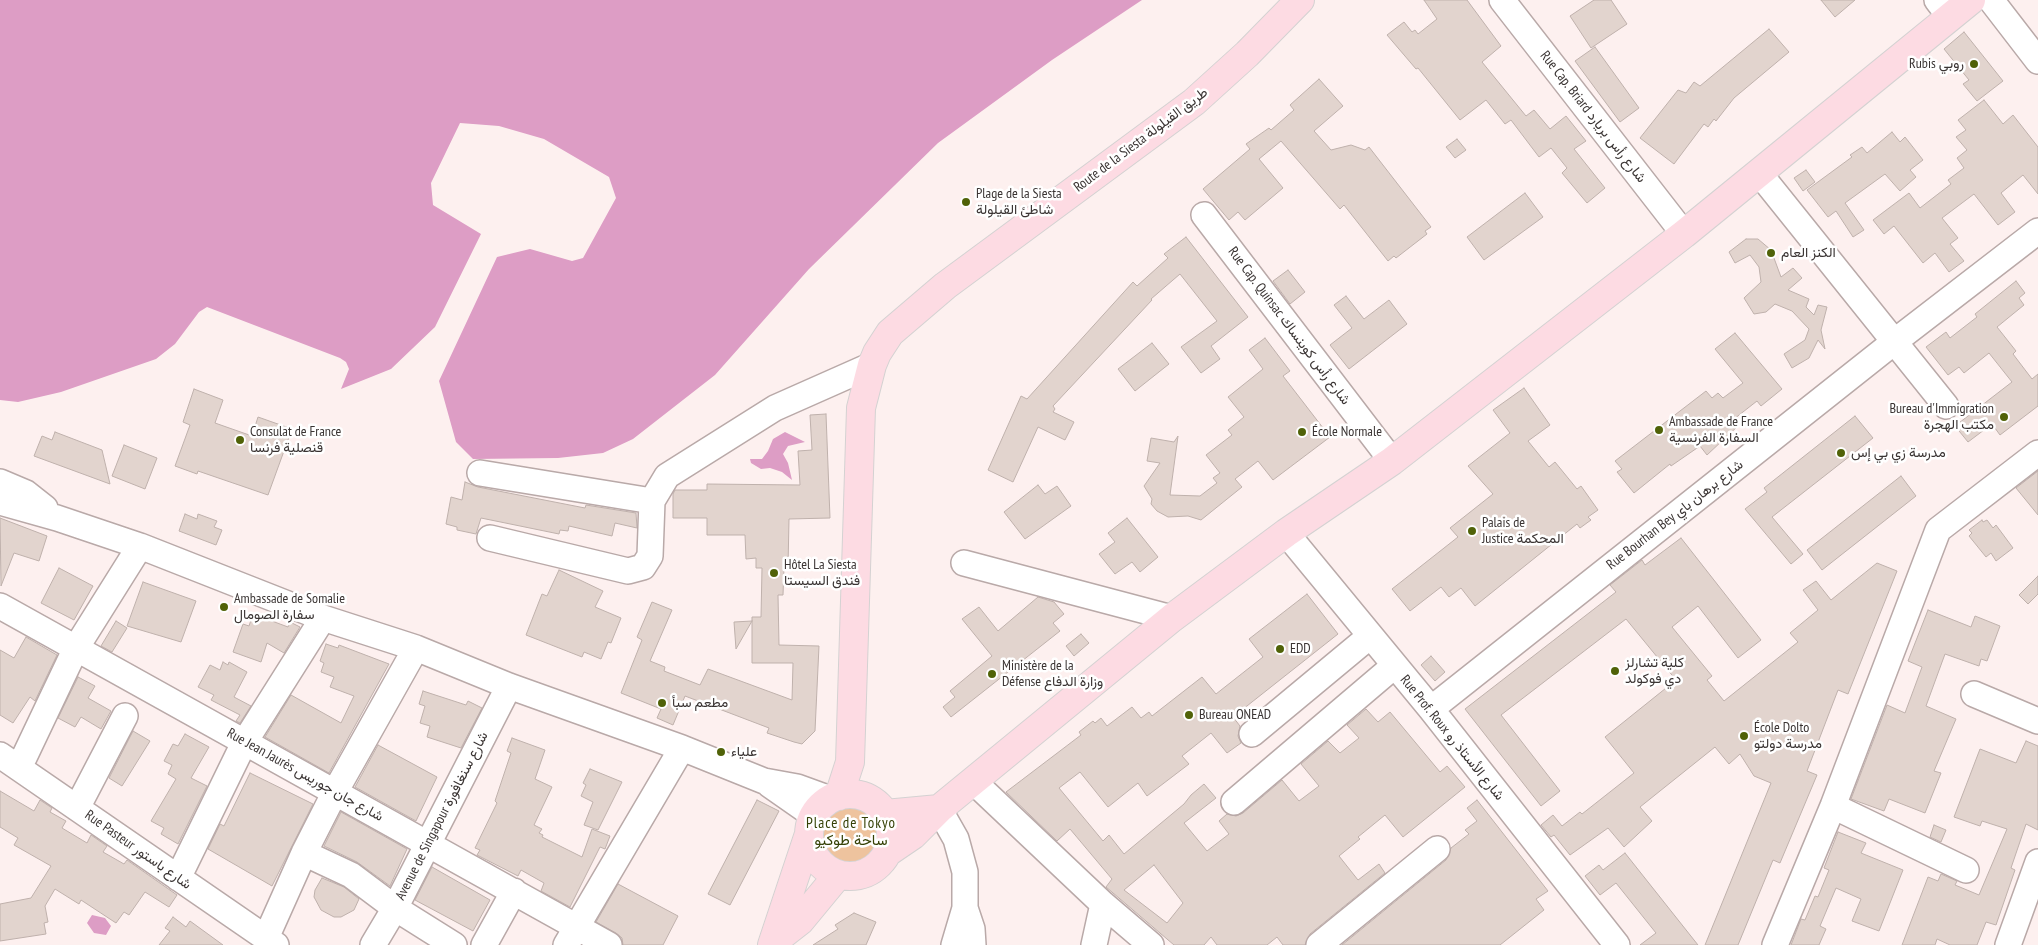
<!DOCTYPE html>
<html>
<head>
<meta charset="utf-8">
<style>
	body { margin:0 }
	canvas { display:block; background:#fdf0ef }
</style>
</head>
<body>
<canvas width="2038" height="945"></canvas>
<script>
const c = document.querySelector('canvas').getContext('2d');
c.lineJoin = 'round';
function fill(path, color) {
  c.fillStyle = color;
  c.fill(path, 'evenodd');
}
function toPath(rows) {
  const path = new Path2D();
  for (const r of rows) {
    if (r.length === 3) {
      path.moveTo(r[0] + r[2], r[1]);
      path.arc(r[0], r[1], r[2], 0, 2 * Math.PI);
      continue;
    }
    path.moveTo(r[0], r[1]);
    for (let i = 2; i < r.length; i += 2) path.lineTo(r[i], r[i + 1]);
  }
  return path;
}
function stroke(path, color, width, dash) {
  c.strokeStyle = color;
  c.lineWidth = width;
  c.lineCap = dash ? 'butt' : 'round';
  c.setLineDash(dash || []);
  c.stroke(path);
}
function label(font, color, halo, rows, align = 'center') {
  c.font = font + ' "PT Sans Narrow",Vazirmatn,sans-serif';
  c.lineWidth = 5;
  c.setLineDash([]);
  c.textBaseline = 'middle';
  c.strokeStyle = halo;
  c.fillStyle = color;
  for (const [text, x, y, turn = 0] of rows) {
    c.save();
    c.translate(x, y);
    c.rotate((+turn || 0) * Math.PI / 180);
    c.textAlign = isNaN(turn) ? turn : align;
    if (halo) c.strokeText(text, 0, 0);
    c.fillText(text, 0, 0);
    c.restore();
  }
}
const green = toPath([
	[850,835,34]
]);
const water = toPath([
	[0,0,1142,0,1052,60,938,143,809,269,715,375,633,439,603,453,558,458,473,459,456,442,439,381,497,257,530,249,572,261,583,258,616,198,609,177,544,139,499,126,460,123,431,183,433,205,481,234,435,327,391,369,341,389,349,369,346,362,340,358,207,307,199,312,175,344,156,359,61,392,18,402,0,400],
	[785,432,805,442,788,446,783,454,788,463,792,480,782,472,770,468,761,469,751,463,750,459,762,459,768,451,773,439],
	[92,915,105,918,111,926,106,935,94,933,87,923]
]);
const building = toPath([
	[1424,0,1467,0,1501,46,1482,62,1526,116,1534,110,1550,129,1566,116,1586,141,1574,149,1605,188,1587,203,1562,173,1567,168,1551,148,1539,157,1511,120,1505,124,1486,100,1460,120,1418,68,1416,69,1387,35,1404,22,1412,32,1415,30,1418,34,1437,19,1424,0],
	[1594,0,1611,0,1627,24,1591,48,1570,16,1594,0],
	[1821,0,1855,0,1835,17,1821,0],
	[1769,29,1789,52,1734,98,1716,121,1714,119,1708,127,1704,124,1674,164,1640,138,1678,90,1686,93,1694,82,1700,86,1769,29],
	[1964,32,2003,81,1977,101,1963,84,1969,80,1944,49,1964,32],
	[1595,47,1639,108,1620,122,1575,61,1595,47],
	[1319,79,1343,106,1314,131,1331,150,1351,145,1365,150,1369,147,1431,227,1425,231,1427,234,1396,258,1394,256,1388,261,1344,205,1340,209,1281,141,1259,159,1283,188,1245,220,1238,212,1229,220,1203,189,1250,149,1246,144,1269,128,1271,130,1294,110,1290,105,1319,79],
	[1984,100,2003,124,2013,115,2038,147,2038,194,2023,175,2001,193,2015,212,1998,225,1974,194,1942,218,1958,238,1950,244,1964,261,1949,272,1935,253,1923,263,1894,226,1884,234,1873,220,1909,193,1920,208,1951,184,1948,180,1964,168,1957,158,1967,150,1956,137,1966,130,1958,120,1984,100],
	[1892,132,1900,142,1905,137,1923,160,1910,170,1916,177,1900,191,1885,174,1845,203,1864,230,1853,237,1836,211,1828,217,1807,190,1852,157,1850,155,1862,147,1867,153,1892,132],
	[1457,139,1466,150,1455,158,1446,147,1457,139],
	[1806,170,1815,182,1803,191,1794,178,1806,170],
	[1525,193,1543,217,1484,260,1467,237,1525,193],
	[1186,237,1248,317,1211,346,1220,359,1201,373,1181,347,1217,321,1180,274,1151,299,1152,300,1053,406,1055,409,1053,412,1074,422,1065,440,1038,427,1013,482,988,470,1021,396,1027,399,1133,282,1137,286,1168,258,1164,254,1186,237],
	[1746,239,1758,239,1771,250,1781,277,1793,268,1802,278,1788,290,1809,299,1806,307,1814,315,1818,305,1827,307,1821,330,1825,349,1818,340,1809,358,1792,368,1784,354,1805,340,1809,329,1792,311,1775,304,1766,312,1754,314,1744,298,1761,282,1759,267,1750,255,1735,263,1729,252,1746,239],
	[1288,270,1305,292,1290,304,1273,281,1288,270],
	[2016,281,2025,293,2019,298,2024,305,1997,327,2016,351,2013,354,2032,379,2038,374,2038,406,2000,435,1992,424,1968,442,1955,426,2012,382,1989,353,1964,373,1959,367,1948,375,1926,347,1946,332,1950,338,1977,317,1975,314,2016,281],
	[1346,296,1364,319,1389,300,1407,324,1349,369,1330,345,1352,328,1334,305,1346,296],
	[1735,333,1782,389,1761,406,1757,401,1734,419,1739,425,1707,455,1700,446,1671,466,1670,464,1634,493,1617,472,1622,469,1615,461,1706,391,1712,398,1718,393,1723,398,1743,383,1715,349,1735,333],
	[1265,338,1290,371,1283,376,1330,437,1273,480,1258,461,1235,479,1242,487,1201,520,1188,516,1168,517,1157,511,1151,504,1152,499,1144,486,1160,463,1147,461,1151,438,1174,442,1178,436,1170,495,1200,496,1217,483,1213,478,1220,473,1206,455,1232,435,1228,430,1244,417,1228,397,1263,369,1249,350,1265,338],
	[1152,343,1169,364,1135,391,1118,369,1152,343],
	[1524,388,1550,425,1528,441,1549,467,1555,462,1577,489,1581,486,1598,510,1588,517,1591,520,1580,528,1577,524,1475,606,1461,588,1449,597,1441,587,1410,611,1392,589,1458,537,1450,528,1493,494,1468,466,1510,433,1493,410,1524,388],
	[194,389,223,400,215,423,252,436,258,417,292,429,268,495,198,471,197,474,175,466,190,425,183,422,194,389],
	[826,414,830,518,789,519,788,568,784,568,783,595,778,595,779,645,819,646,815,731,802,744,794,742,767,733,769,728,685,696,673,725,657,718,661,709,621,693,642,640,637,637,652,602,672,610,650,661,665,667,664,671,700,685,708,669,792,700,793,663,752,663,752,617,761,617,762,568,756,568,756,558,746,559,745,535,707,535,707,518,673,518,673,494,675,490,707,490,707,484,800,485,798,451,812,450,810,415,826,414],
	[1855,416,1873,438,1772,517,1803,554,1791,564,1745,509,1767,492,1764,488,1855,416],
	[55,432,102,450,110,484,34,456,42,436,52,440,55,432],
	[124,445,157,458,145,489,112,476,124,445],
	[2038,471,2038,515,2016,488,2038,471],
	[1901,476,1916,496,1822,570,1807,550,1901,476],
	[465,482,478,487,585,508,586,505,636,513,637,528,615,523,612,536,569,526,568,531,560,530,559,534,481,518,476,534,457,530,457,527,446,524,451,497,462,500,465,482],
	[1038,485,1045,494,1057,486,1071,506,1025,539,1004,512,1038,485],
	[185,514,197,519,198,514,217,521,214,527,222,530,216,545,179,531,185,514],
	[0,518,47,536,39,561,14,553,1,586,0,518],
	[1127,518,1158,557,1140,572,1132,562,1115,574,1099,554,1115,542,1108,533,1127,518],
	[1982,520,1983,522,1987,520,1993,528,1996,525,2013,548,1996,561,1991,553,1986,557,1969,536,1972,533,1969,530,1982,520],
	[1681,538,1761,640,1738,658,1698,606,1672,627,1712,676,1707,680,1724,701,1798,642,1790,633,1818,610,1803,590,1816,581,1831,600,1877,563,1897,571,1848,694,1838,690,1807,771,1817,775,1780,863,1773,860,1738,945,1705,945,1771,783,1754,776,1740,754,1729,764,1715,747,1640,807,1652,821,1624,847,1608,828,1570,855,1554,835,1551,837,1541,825,1553,815,1562,826,1580,812,1582,814,1634,773,1605,737,1676,680,1626,619,1501,715,1560,791,1541,806,1465,709,1616,592,1610,585,1642,560,1645,565,1681,538],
	[59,568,93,586,74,620,41,603,59,568],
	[559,570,603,591,595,607,621,618,611,643,608,642,601,659,584,652,582,657,526,635,542,594,547,596,559,570],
	[2038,576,2038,594,2028,604,2019,595,2038,576],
	[143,582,196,601,181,642,127,626,143,582],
	[1307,594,1338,634,1233,717,1240,726,1238,736,1241,743,1227,753,1211,733,1182,756,1189,764,1147,796,1138,783,1108,807,1080,772,1059,788,1103,841,1109,835,1124,854,1184,804,1191,795,1204,784,1216,798,1184,823,1207,851,1229,834,1219,821,1227,814,1236,816,1243,813,1282,780,1299,801,1319,786,1301,764,1328,741,1340,753,1359,738,1347,725,1366,709,1378,722,1390,712,1440,772,1447,766,1465,787,1403,837,1385,815,1358,837,1360,839,1339,856,1358,880,1379,864,1385,873,1310,934,1305,945,1283,945,1277,937,1267,945,1217,945,1211,937,1204,945,1174,945,1106,887,1112,879,1070,829,1057,841,1006,792,1081,735,1079,732,1093,721,1095,723,1101,718,1107,726,1132,707,1141,718,1149,712,1152,716,1202,677,1216,694,1263,657,1249,639,1307,594],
	[1154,865,1183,903,1167,923,1124,890,1154,865],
	[1038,597,1054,602,1064,614,1053,623,1060,631,951,717,943,707,955,697,950,691,992,656,962,619,979,607,998,631,1038,597],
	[1928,610,1971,627,1975,616,2000,626,1987,661,1981,659,1979,666,1945,654,1926,706,1956,719,1934,771,1941,773,1925,813,1889,799,1884,811,1851,799,1887,705,1905,713,1922,667,1908,661,1928,610],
	[253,614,288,627,290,622,300,627,284,653,267,643,261,662,233,652,243,624,249,626,253,614],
	[116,621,127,628,112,652,101,646,116,621],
	[752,621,736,649,734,622,752,621],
	[1081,634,1089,643,1074,656,1066,646,1081,634],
	[26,637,57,655,35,701,30,697,13,723,0,715,0,650,14,658,26,637],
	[326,644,338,648,339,645,389,664,329,773,265,737,291,695,341,723,354,696,330,687,334,677,321,672,324,663,320,661,326,644],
	[1431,656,1445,672,1435,681,1421,665,1431,656],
	[223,662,228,665,229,662,247,672,234,697,251,706,240,723,236,721,240,715,211,700,214,695,198,687,210,665,220,670,223,662],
	[78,677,95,686,88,698,111,711,101,729,81,717,75,727,58,718,78,677],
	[423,691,466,705,468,701,482,708,461,748,427,737,430,726,420,723,425,706,419,704,423,691],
	[133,731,150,741,122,786,109,778,133,731],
	[185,734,209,747,191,778,207,786,178,844,161,834,164,828,151,821,176,779,168,774,172,765,164,761,173,744,178,746,185,734],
	[512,738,545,750,535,779,552,787,534,825,542,829,539,833,543,835,542,837,582,857,592,829,610,836,605,849,600,847,570,907,541,891,544,883,521,870,518,876,477,855,480,850,475,848,497,803,495,801,511,753,507,751,512,738],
	[2026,741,2038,746,2038,830,2026,824,2011,868,2015,870,1996,925,1986,922,1977,945,1950,945,1937,939,1935,945,1902,945,1928,877,1938,881,1941,874,1957,881,1955,885,1979,895,2007,829,1982,821,1980,826,1954,817,1980,749,2016,763,2026,741],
	[378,745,437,777,416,821,355,787,378,745],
	[590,769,622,782,598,830,584,825,593,802,581,796,586,785,583,783,590,769],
	[250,773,313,804,272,886,208,849,220,824,224,826,250,773],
	[0,791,34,811,40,800,52,808,50,812,66,821,62,828,87,843,91,835,107,846,103,852,124,864,127,860,177,895,169,907,145,892,129,915,124,912,116,923,81,900,79,904,55,889,45,906,48,922,44,923,46,934,0,941,0,904,31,898,51,866,14,845,18,838,0,827,0,791],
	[757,800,779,811,730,905,708,894,757,800],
	[1477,800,1548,891,1536,899,1544,910,1500,945,1342,945,1446,860,1451,848,1469,834,1465,830,1477,821,1467,808,1477,800],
	[341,812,407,849,390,886,357,862,324,846,341,812],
	[1934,825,1946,830,1941,842,1930,837,1934,825],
	[1838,832,1866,843,1861,853,1903,870,1879,931,1852,921,1861,899,1836,888,1820,926,1826,929,1819,945,1791,945,1801,919,1805,920,1815,896,1818,897,1829,870,1824,868,1838,832],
	[1625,853,1698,945,1640,945,1656,933,1616,883,1600,895,1585,876,1599,865,1603,870,1625,853],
	[432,867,490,900,473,931,415,900,432,867],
	[322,878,344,887,359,899,354,910,341,917,334,917,321,910,314,897,315,890,322,878],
	[618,884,678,916,663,945,623,945,622,938,616,933,596,922,618,884],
	[854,913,876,922,866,945,813,945,838,929,835,925,854,913],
	[173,917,186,927,190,921,223,945,159,945,170,931,165,928,173,917]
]);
const minor = toPath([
	[1502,0,1684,234],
	[1937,0,1950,17],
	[1991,0,2038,61],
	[1759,173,1946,406],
	[1204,215,1392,461],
	[480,473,652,501],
	[0,482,26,493,45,508],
	[0,502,57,518,140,546,323,618,416,648,509,686,682,748,764,781,797,787,830,799],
	[1286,533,1431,709,1617,945],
	[490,538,628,571,643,567,650,556,652,501,667,476,775,408,872,365],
	[964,563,1172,618],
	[0,606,609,945],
	[1974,694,2038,721],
	[1431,709,1894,342,2038,231],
	[1252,734,1370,636],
	[0,755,276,945],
	[19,768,76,648,140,546],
	[974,782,1103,904,1151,945],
	[770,785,813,815],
	[1234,802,1394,666],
	[1833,806,1966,870],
	[77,808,125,716],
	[939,809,956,839,965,872,965,908,954,945],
	[304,853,351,875,395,908,454,945],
	[178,878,244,743,323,618],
	[965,908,972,929,973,945],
	[266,938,304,853,335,792,416,648],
	[373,945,395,908,509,686],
	[484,945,514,891],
	[566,945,682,748],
	[1094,945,1103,904],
	[1319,945,1437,849],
	[1775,945,1833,806,1938,530,2038,453],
	[2008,945,2038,862]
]);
const major = toPath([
	[850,835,41],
	[839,796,850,762,861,408,872,365,877,353,890,333,945,286,1194,102,1247,54,1300,0],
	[885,814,939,809],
	[888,852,913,835,939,809,1172,618,1286,533,1392,461,1684,234,1971,0],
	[773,942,800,921,838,875],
	[772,945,808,837]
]);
const markers = [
	[1974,64,5,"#506208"],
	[966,202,5,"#506208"],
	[1771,253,5,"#506208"],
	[2004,417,5,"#506208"],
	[1659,430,5,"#506208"],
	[1302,432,5,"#506208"],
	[240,440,5,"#506208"],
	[1841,453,5,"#506208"],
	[1472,531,5,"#506208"],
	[774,573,5,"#506208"],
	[224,607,5,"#506208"],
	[1280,649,5,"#506208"],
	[1615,671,5,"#506208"],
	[992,674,5,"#506208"],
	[662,703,5,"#506208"],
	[1189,715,5,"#506208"],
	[1744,736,5,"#506208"],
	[721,752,5,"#506208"]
];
const poiNames = [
	["Rubis روبي",1964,64,"right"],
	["Plage de la Siesta",976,194],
	["شاطئ القيلولة",976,210],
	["الكنز العام",1781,253],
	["Bureau d'Immigration",1994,409,"right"],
	["مكتب الهجرة",1994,425,"right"],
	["Ambassade de France",1669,422],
	["السفارة الفرنسية",1669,438],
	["Consulat de France",250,432],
	["قنصلية فرنسا",250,448],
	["École Normale",1312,432],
	["مدرسة زي بي إس",1851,453],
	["Palais de",1482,523],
	["Justice المحكمة",1482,539],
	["Hôtel La Siesta",784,565],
	["فندق السيستا",784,581],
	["Ambassade de Somalie",234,599],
	["سفارة الصومال",234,615],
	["EDD",1290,649],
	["كلية تشارلز",1625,663],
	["دي فوكولد",1625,679],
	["Ministère de la",1002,666],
	["Défense وزارة الدفاع",1002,682],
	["مطعم سبأ",672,703],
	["Bureau ONEAD",1199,715],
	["École Dolto",1754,728],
	["مدرسة دولتو",1754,744],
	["علياء",731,752]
];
const streetNames = [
	["Rue Cap. Briard شارع رأس بريارد",1593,117,52],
	["Route de la Siesta طريق القيلولة",1141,140,-37],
	["Rue Cap. Quinsac شارع رأس كوينساك",1289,326,53],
	["Rue Bourhan Bey شارع برهان باي",1675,515,-38],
	["Rue Prof. Roux شارع الأستاذ رو",1452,738,51],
	["Rue Jean Jaurès شارع جان جوريس",305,775,29],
	["Avenue de Singapour شارع سنغافورة",442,816,-63],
	["Rue Pasteur شارع باستور",138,850,35]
];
const neighbourhoodNames = [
	["Place de Tokyo",851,824],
	["ساحة طوكيو",851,841]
];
fill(green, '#eec39e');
fill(water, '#dd9dc5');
fill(building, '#e2d4ce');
stroke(building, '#bfb1ac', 1);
stroke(minor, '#b9a9a8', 28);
stroke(major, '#d4d2d2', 30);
stroke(minor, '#fff', 25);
stroke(major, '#fddbe3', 28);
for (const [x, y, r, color] of markers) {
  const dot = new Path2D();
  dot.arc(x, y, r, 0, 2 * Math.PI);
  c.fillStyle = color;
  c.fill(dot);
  stroke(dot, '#fff', 2);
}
label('14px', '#3a3433', '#fff', poiNames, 'left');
label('14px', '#3a3433', '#fff', streetNames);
c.letterSpacing = '1px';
label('15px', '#354106', '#fff', neighbourhoodNames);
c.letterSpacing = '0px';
</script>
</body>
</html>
